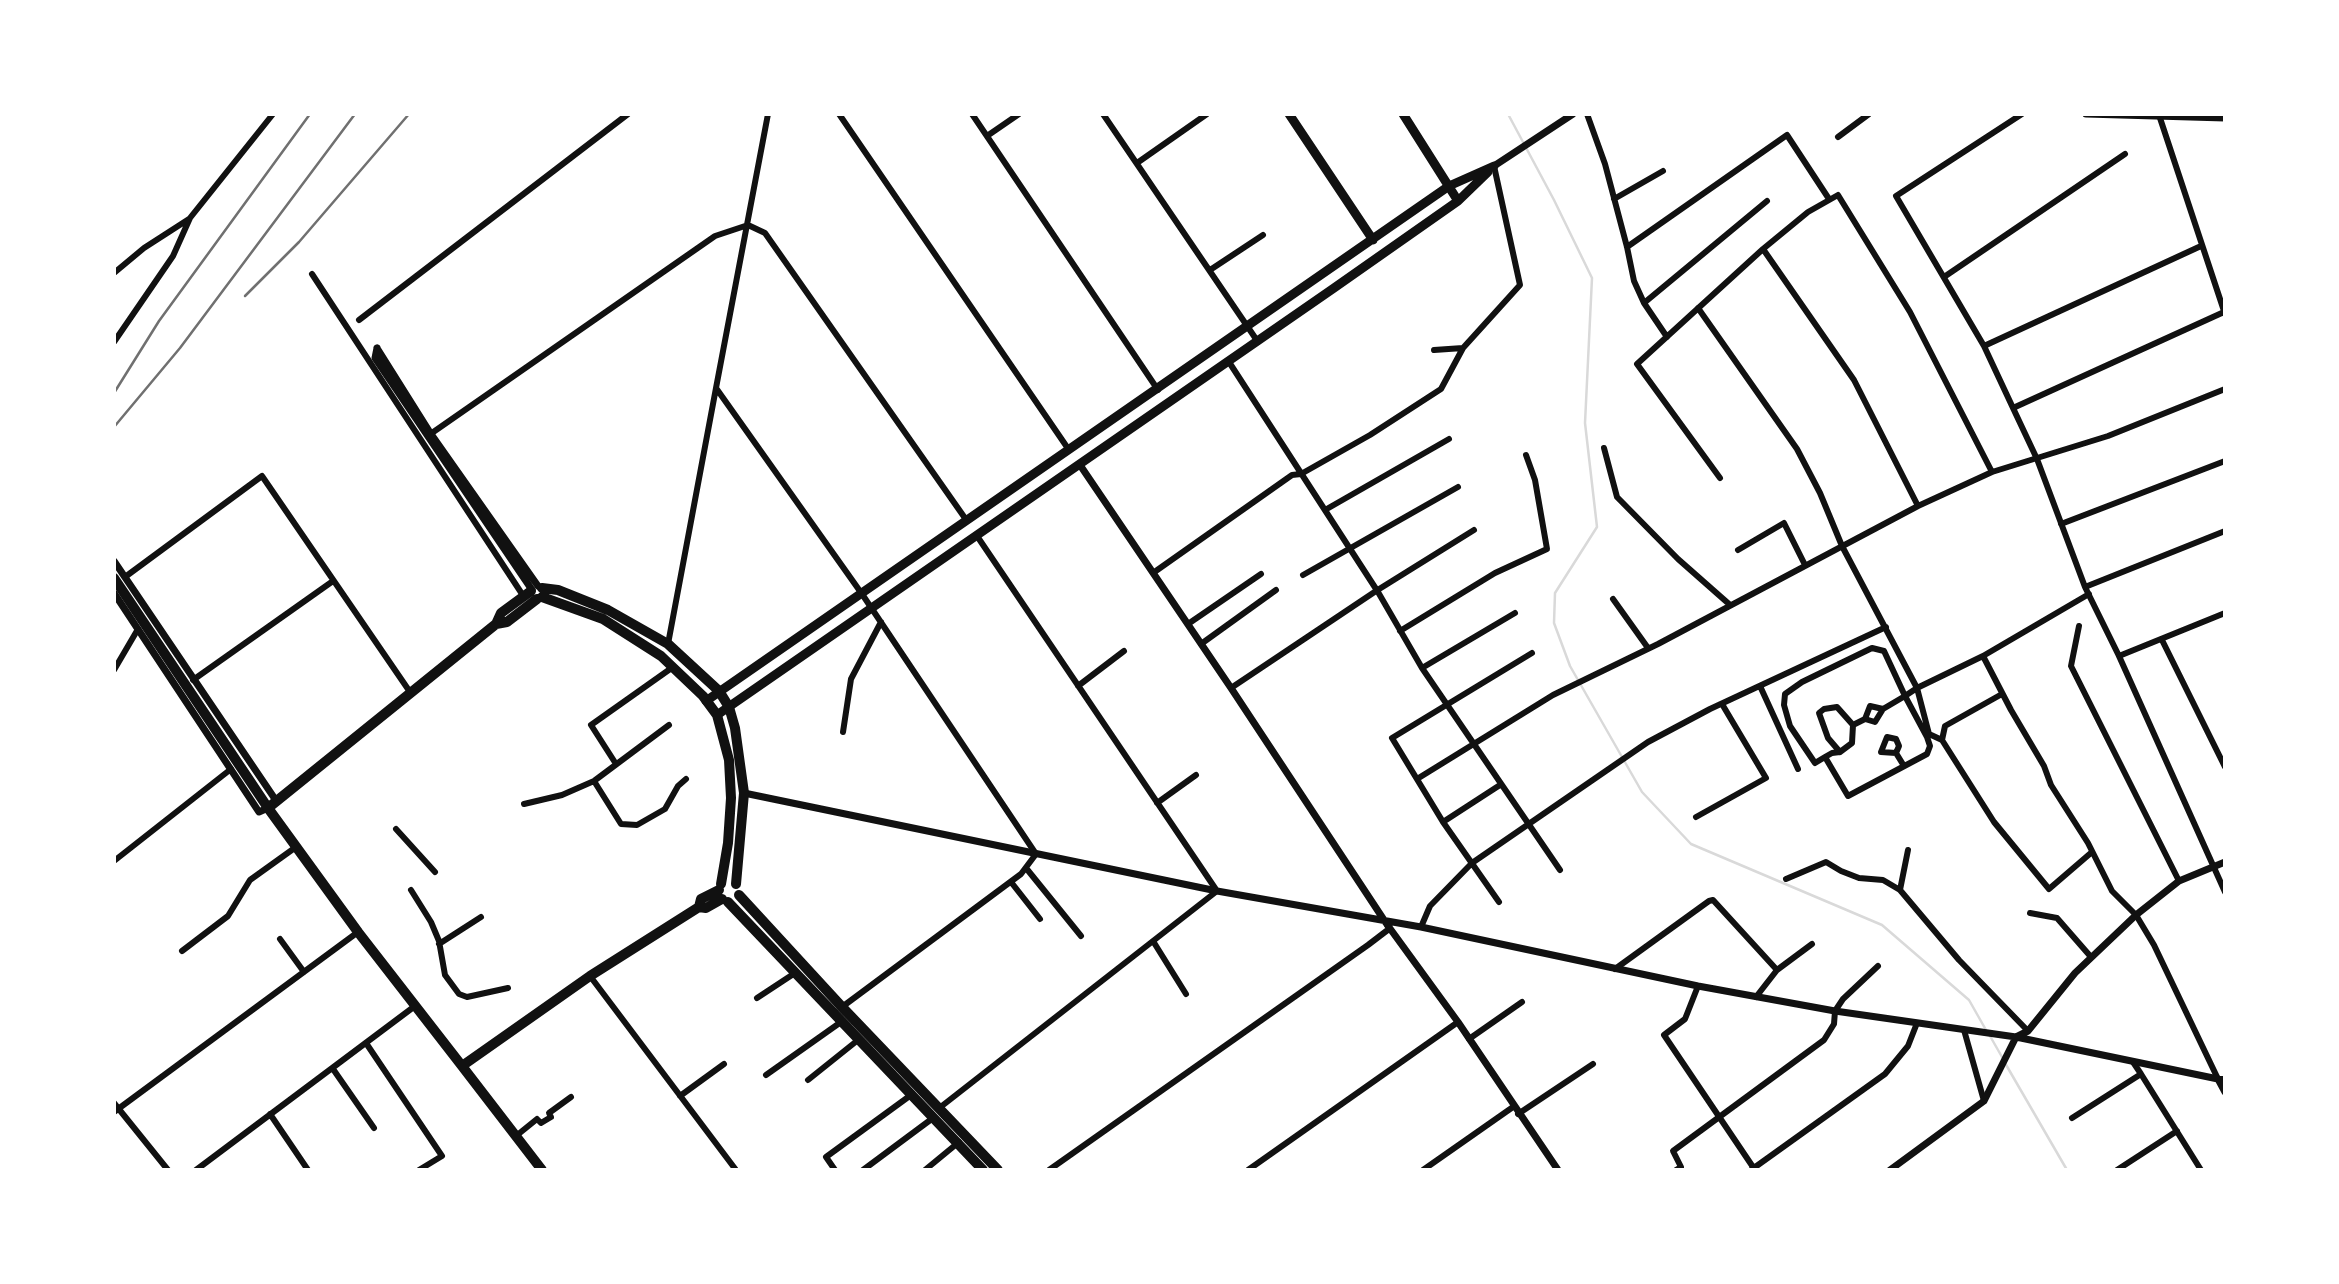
<!DOCTYPE html>
<html>
<head>
<meta charset="utf-8">
<style>
	body { margin:0 }
	#map { position:relative; width:2339px; height:1284px; overflow:hidden; background:#fff; font-family:Quicksand,sans-serif }
	canvas { display:block }
	.frame { position:absolute; inset:0; border:116px solid #fff; pointer-events:none }
</style>
</head>
<body>
<div id="map">
<canvas width="2339" height="1284"></canvas>
<div class="frame"></div>
</div>
<script>
const c = document.querySelector('canvas').getContext('2d');
c.lineJoin = 'round';
function toPath(rows) {
  const path = new Path2D();
  for (const r of rows) {
    path.moveTo(r[0], r[1]);
    for (let i = 2; i < r.length; i += 2) path.lineTo(r[i], r[i + 1]);
  }
  return path;
}
function stroke(path, color, width, dash) {
  c.strokeStyle = color;
  c.lineWidth = width;
  c.lineCap = dash ? 'butt' : 'round';
  c.setLineDash(dash || []);
  c.stroke(path);
}
const stream = toPath([
	[1508,114,1554,200,1592,278,1585,423,1597,527,1555,593,1554,623,1570,666,1642,792,1691,844,1882,925,1969,1000,1986,1030],
	[1990,1036,2002,1057],
	[2005,1063,2067,1170]
]);
const minor = toPath([
	[768,114,716,388,862,594,1036,854,1021,874,842,1007],
	[839,114,1069,450],
	[972,114,1158,390],
	[1103,114,1258,342],
	[1587,114,1605,164,1627,247,1634,281,1644,303,1667,337],
	[2022,114,1896,196,1984,346,2013,408,2037,459,2085,587,2119,656,2225,892],
	[2159,115,2225,314],
	[987,136,1019,114],
	[1838,137,1869,114],
	[1137,163,1207,114],
	[1614,199,1663,171],
	[1627,247,1787,135,1829,199],
	[1763,249,1854,380,1918,506],
	[1210,270,1263,235],
	[114,273,144,248,189,219],
	[312,274,524,597],
	[1944,277,2125,154],
	[1644,303,1767,201],
	[1698,308,1797,449,1820,493,1842,546,1917,688,1983,656,2011,710,2044,766,2051,785,2088,843,2112,891,2136,915,2154,945,2218,1079,2225,1079],
	[359,320,628,114],
	[114,342,173,256,190,218,273,114],
	[1984,346,2201,246],
	[1434,350,1463,348],
	[1229,362,1378,592,1422,668,1560,870],
	[2013,408,2224,312],
	[429,435,715,236,748,225,765,233,967,521],
	[1604,448,1617,497,1678,559,1729,604],
	[1720,478,1637,364,1763,249,1808,212,1838,195,1910,312,1992,472],
	[1325,510,1449,439],
	[2061,524,2225,461],
	[1738,550,1784,523,1805,565],
	[1153,573,1292,475,1301,474,1370,435,1441,389,1463,348,1520,285,1494,166],
	[1303,575,1458,487],
	[125,577,262,476,410,692],
	[2085,587,2225,531],
	[1613,599,1648,648],
	[1188,624,1261,574],
	[2079,626,2071,666,2179,881],
	[1400,631,1495,573,1547,549,1535,480,1526,455],
	[2162,640,2225,767],
	[668,644,716,388],
	[1201,644,1276,590],
	[1983,656,2089,594],
	[2119,656,2225,613],
	[1422,668,1515,613],
	[114,670,138,629],
	[193,680,333,581],
	[1078,686,1124,651],
	[1760,686,1798,769],
	[1231,688,1376,591,1474,530],
	[1865,719,1870,706,1883,709],
	[843,732,851,679,881,622],
	[1942,740,1945,726,2002,694],
	[1840,752,1828,738,1819,713,1824,709,1837,707,1853,725],
	[1896,753,1881,752,1887,737,1896,739,1899,746,1896,753,1904,766],
	[1825,757,1848,796,1927,754,1930,746,1927,737,1905,696,1884,651,1872,648,1802,682,1785,694,1784,705,1790,726,1815,763,1825,757,1832,753,1840,752,1852,743,1853,725,1865,719,1875,722,1883,709,1905,696,1917,688,1929,734,1942,740,1994,822,2049,889,2092,852],
	[616,764,591,725,673,667],
	[1417,779,1553,695,1658,644,1918,506,1992,472,2108,436,2225,389],
	[594,781,621,824,637,825,665,809,678,786,686,779],
	[1157,803,1196,775],
	[524,804,562,795,594,781,669,725],
	[1696,817,1766,778,1722,704],
	[1443,822,1500,785],
	[396,829,435,872],
	[114,861,231,769],
	[1026,868,1081,936],
	[1786,879,1826,862,1841,871,1859,878,1883,880,1900,890,1959,960,2028,1031],
	[1011,882,1040,919],
	[411,890,431,922,439,941,445,975,459,994,467,997,508,988],
	[1900,890,1908,850],
	[1499,902,1443,822,1392,738,1532,653],
	[2030,913,2057,918,2091,957],
	[1421,927,1430,906,1472,863,1648,742,1710,709,1886,627],
	[280,939,304,972],
	[1153,941,1186,994],
	[439,944,481,917],
	[182,951,228,916,250,880,296,847],
	[1615,969,1709,901,1713,900,1777,970],
	[590,976,736,1170],
	[1698,986,1685,1019,1664,1035,1755,1170],
	[1756,997,1777,970,1812,944],
	[757,998,795,973],
	[1964,1030,1984,1101],
	[1469,1039,1522,1002],
	[366,1043,442,1156,419,1170],
	[333,1069,374,1128],
	[2141,1074,2201,1170],
	[766,1075,841,1022],
	[808,1080,858,1040],
	[680,1096,724,1064],
	[114,1103,168,1170],
	[938,1109,1217,891,977,536],
	[114,1112,358,932],
	[270,1114,308,1170],
	[1518,1114,1593,1064],
	[2072,1118,2141,1074,2133,1062],
	[516,1136,537,1119,541,1123,551,1117,549,1113,571,1097],
	[196,1170,415,1006],
	[835,1170,826,1157,911,1095],
	[863,1170,933,1118],
	[925,1170,959,1142],
	[1049,1170,1368,945,1389,929,1387,925],
	[1248,1170,1458,1022],
	[1423,1170,1513,1107],
	[1676,1170,1681,1167,1673,1151,1824,1040,1834,1024,1835,1011,1843,999,1878,966],
	[1751,1170,1885,1074,1908,1046,1917,1023],
	[2117,1170,2177,1131]
]);
const tertiary = toPath([
	[2086,114,2225,118],
	[1494,166,1573,114],
	[377,348,375,358,532,590],
	[377,348,431,434,538,586],
	[1080,465,1231,688,1386,923,1458,1022,1558,1170],
	[114,561,277,802],
	[114,593,259,812,268,808],
	[744,793,1217,891,1421,927,1698,986,1835,1011,2016,1037,2218,1079,2225,1092],
	[1890,1170,1984,1101,2016,1037,2028,1031,2075,973,2136,915,2179,881,2225,862]
]);
const secondary = toPath([
	[1289,114,1373,240],
	[1403,114,1458,201],
	[706,701,1449,186,1494,166],
	[717,715,1334,288,1458,201,1488,172]
]);
const primary = toPath([
	[114,578,268,808,358,932,462,1066,590,976,699,907,706,908,722,899],
	[542,588,558,590,608,610,668,644,719,691,729,707,735,728,744,793,736,884],
	[542,597,603,619,661,656,703,696,717,715,729,760,731,798,728,843,721,884],
	[496,624,507,622,537,599],
	[268,808,496,624,501,613,531,591],
	[739,895,842,1007,998,1170],
	[728,902,983,1170],
	[699,907,701,899,719,890],
	[462,1066,542,1170]
]);
const rail = toPath([
	[245,296,299,242,409,114],
	[114,393,159,321,310,114],
	[114,427,180,348,355,114]
]);
stroke(stream, '#d9d9d9', 2.5);
stroke(minor, '#111', 6);
stroke(tertiary, '#111', 7);
stroke(secondary, '#111', 9);
stroke(primary, '#111', 10);
stroke(rail, '#707070', 2.5);
</script>
</body>
</html>
